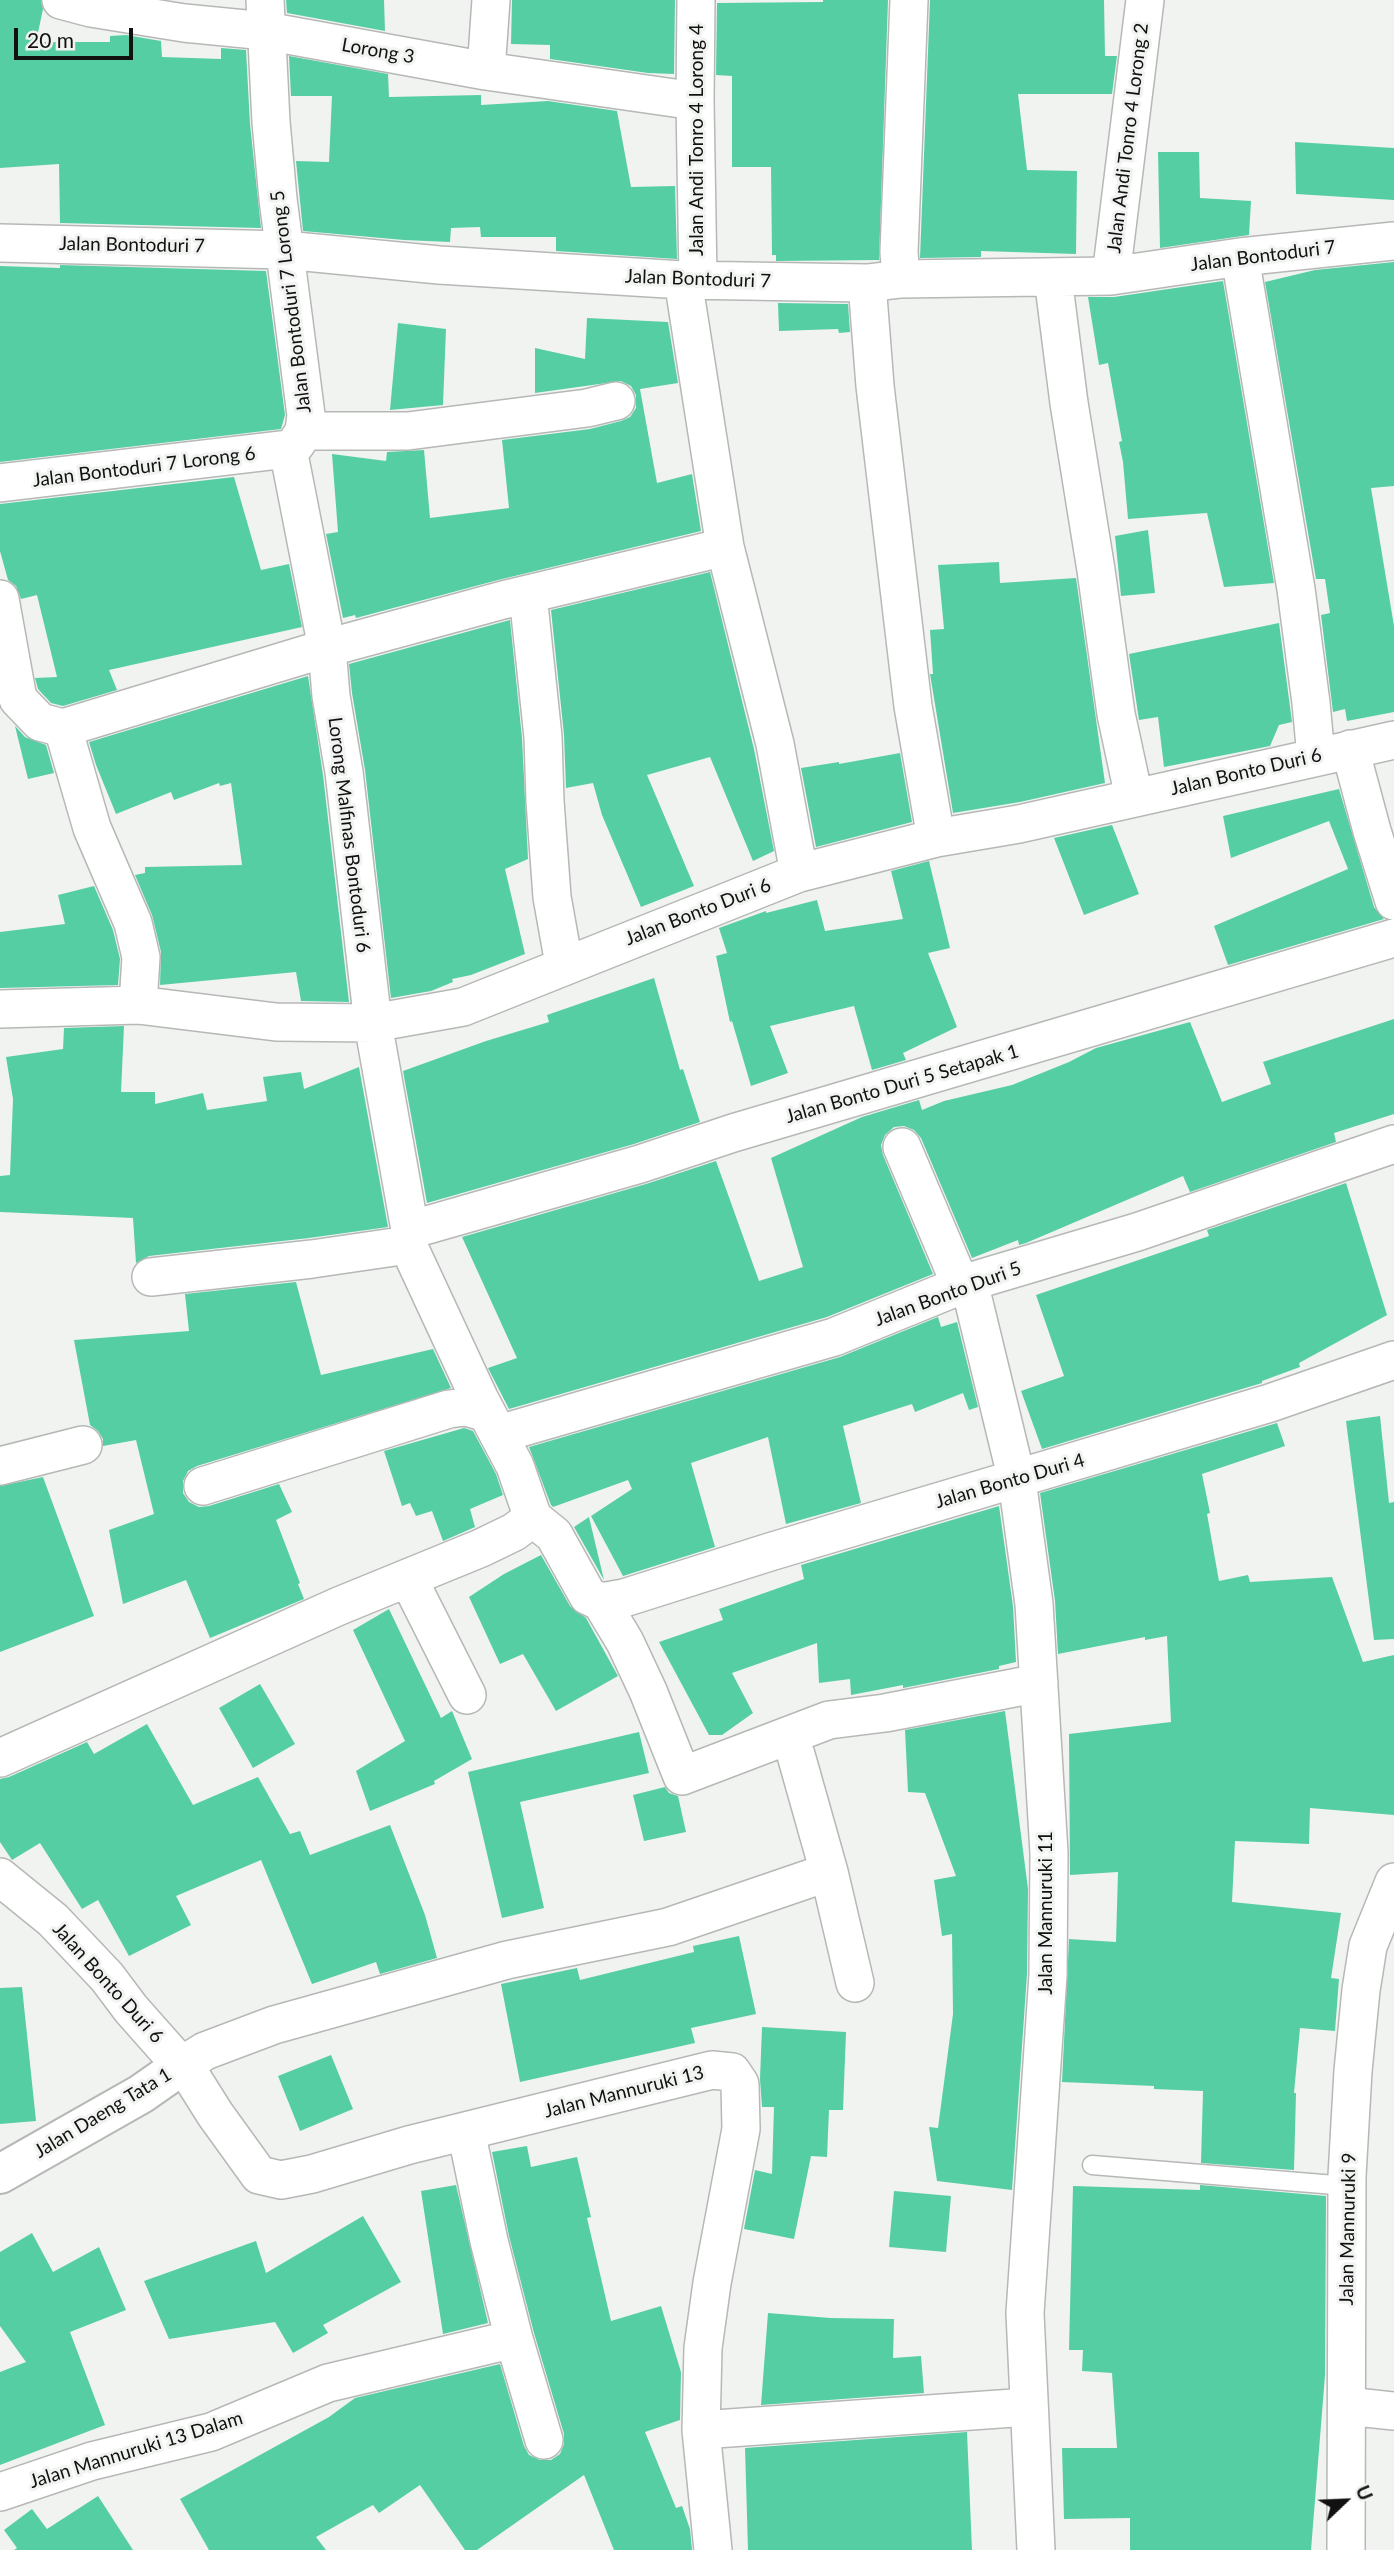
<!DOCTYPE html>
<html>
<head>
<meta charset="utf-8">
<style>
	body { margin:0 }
	#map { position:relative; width:1394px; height:2550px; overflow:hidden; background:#f1f3f1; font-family:Lato,sans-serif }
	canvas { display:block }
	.north { position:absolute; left:1310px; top:2466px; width:70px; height:70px; -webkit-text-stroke:5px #f1f3f1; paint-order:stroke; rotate:67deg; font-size:19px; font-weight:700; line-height:28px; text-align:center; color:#101110 }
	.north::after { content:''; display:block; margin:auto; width:24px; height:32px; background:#101110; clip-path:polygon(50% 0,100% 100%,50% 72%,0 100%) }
	.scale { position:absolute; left:14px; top:28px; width:119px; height:32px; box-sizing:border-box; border:4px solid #101110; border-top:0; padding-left:9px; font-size:21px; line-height:24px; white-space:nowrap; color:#101110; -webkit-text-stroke:5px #f1f3f1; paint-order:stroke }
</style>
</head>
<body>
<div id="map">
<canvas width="1394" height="2550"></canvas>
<div class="north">U</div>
<div class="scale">20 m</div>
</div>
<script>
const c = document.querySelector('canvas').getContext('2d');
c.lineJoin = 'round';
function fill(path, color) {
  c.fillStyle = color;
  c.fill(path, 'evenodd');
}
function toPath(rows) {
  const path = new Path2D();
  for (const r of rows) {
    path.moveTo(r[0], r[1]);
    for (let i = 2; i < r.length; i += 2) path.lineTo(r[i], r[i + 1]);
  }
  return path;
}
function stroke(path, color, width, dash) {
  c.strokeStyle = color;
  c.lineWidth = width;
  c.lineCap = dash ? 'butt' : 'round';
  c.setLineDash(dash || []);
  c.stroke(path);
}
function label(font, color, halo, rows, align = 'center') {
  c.font = font + ' Lato,sans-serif';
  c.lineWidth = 6;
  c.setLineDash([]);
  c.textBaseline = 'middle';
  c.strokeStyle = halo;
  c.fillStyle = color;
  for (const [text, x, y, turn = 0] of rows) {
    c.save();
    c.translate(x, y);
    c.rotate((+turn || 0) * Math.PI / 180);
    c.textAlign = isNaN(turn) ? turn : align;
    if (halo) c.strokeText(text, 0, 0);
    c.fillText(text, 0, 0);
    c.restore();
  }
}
const building = toPath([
	[0,0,41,0,43,9,36,42,110,42,110,36,126,35,161,41,162,57,221,59,221,48,246,50,250,124,261,228,60,223,59,164,0,168],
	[286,0,384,0,385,31,287,13],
	[512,0,675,0,674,74,648,73,550,59,550,45,511,44],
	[823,0,888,0,879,260,776,261,776,255,772,255,771,167,732,167,732,76,716,75,717,3,823,2],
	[930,0,1104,0,1105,56,1117,56,1112,94,1018,94,1027,170,1077,171,1076,254,981,251,981,257,920,258],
	[289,56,388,74,389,97,481,95,481,105,548,101,617,111,631,187,675,186,677,259,556,251,556,237,481,237,480,227,451,228,450,242,404,240,303,231,296,161,329,162,332,96,291,96],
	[1295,142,1394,148,1394,200,1296,194],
	[1158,152,1199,152,1200,198,1251,201,1249,235,1160,248],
	[1394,262,1394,486,1371,488,1394,626,1394,712,1347,721,1345,709,1333,712,1321,615,1330,613,1325,579,1316,579,1265,282,1315,270],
	[60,265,266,271,285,415,281,429,0,462,0,266,60,268],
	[1223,281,1274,583,1224,587,1207,513,1128,519,1123,462,1119,442,1122,441,1108,363,1099,365,1088,297,1114,297],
	[778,303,848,304,850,332,839,333,838,329,779,331],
	[587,318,668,322,678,383,640,389,657,483,692,474,701,531,498,580,356,618,355,615,343,618,326,534,338,532,332,454,386,461,387,452,424,450,430,518,509,508,502,440,590,429,621,421,630,417,636,408,636,395,631,386,621,381,535,393,535,348,585,359],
	[398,323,446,329,443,405,390,410],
	[234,477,261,570,289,564,302,627,109,670,117,690,63,706,51,703,38,689,35,678,57,677,37,595,21,599,16,586,8,580,0,551,0,504],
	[1148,530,1155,593,1121,596,1115,536],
	[999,562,1000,583,1076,578,1105,783,1020,802,953,813,930,674,933,674,930,630,944,629,938,565],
	[710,572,754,749,774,851,753,861,710,757,647,775,694,886,641,907,602,815,593,783,566,788,564,735,551,610],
	[510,620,522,738,528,859,505,869,525,954,471,975,452,979,453,982,431,991,391,998,365,770,352,693,349,664],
	[1279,623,1292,722,1279,725,1270,746,1164,767,1158,717,1139,720,1129,654],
	[308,676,323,775,349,1002,301,1001,296,972,160,985,161,952,152,915,135,875,145,873,145,867,242,865,231,783,220,786,219,783,174,800,171,792,116,814,96,765,89,742],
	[15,726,25,737,46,745,54,773,28,779],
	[900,753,912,822,816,847,801,768,839,762,839,764],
	[1339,789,1374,907,1384,919,1228,965,1214,926,1348,869,1329,821,1231,858,1223,816],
	[1112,825,1139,894,1084,915,1054,838],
	[929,861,950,948,928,953,957,1027,903,1053,906,1060,872,1070,854,1006,770,1026,788,1073,751,1086,732,1021,730,1022,716,956,727,953,719,928,766,911,766,913,817,900,825,931,903,919,891,871],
	[94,886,113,930,120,959,118,985,0,988,0,932,65,924,58,895],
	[654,978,680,1070,683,1069,700,1122,634,1144,427,1203,403,1071,486,1041,549,1022,547,1015],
	[1394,1019,1394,1114,1334,1133,1336,1142,1190,1192,1183,1176,1026,1243,1019,1245,1018,1240,972,1258,921,1138,914,1130,904,1126,894,1127,885,1135,881,1145,883,1155,933,1274,827,1317,509,1409,488,1368,517,1358,462,1237,646,1184,716,1161,759,1281,803,1267,771,1158,862,1117,919,1100,922,1110,944,1101,1012,1085,1069,1062,1096,1048,1190,1022,1222,1102,1271,1084,1263,1062],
	[124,1026,121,1092,155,1092,155,1104,203,1093,207,1110,267,1101,263,1077,301,1072,304,1089,359,1067,388,1227,309,1238,149,1256,136,1263,133,1218,0,1212,0,1176,10,1175,13,1099,6,1057,63,1049,64,1028],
	[1346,1183,1387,1315,1299,1363,1300,1367,1262,1381,1262,1383,1042,1449,1021,1391,1064,1376,1036,1295,1209,1236,1207,1230],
	[296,1282,321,1375,433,1349,451,1388,197,1466,188,1471,183,1481,183,1493,189,1502,199,1507,209,1506,279,1484,292,1512,276,1520,300,1583,298,1584,304,1599,210,1638,186,1580,123,1604,109,1530,154,1514,136,1440,103,1446,103,1439,98,1431,90,1425,74,1340,189,1331,185,1294],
	[938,1317,941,1327,957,1322,978,1407,969,1410,963,1393,915,1412,912,1404,843,1426,861,1503,786,1524,768,1437,691,1463,715,1547,623,1576,591,1516,632,1489,628,1480,553,1507,551,1505,529,1447,840,1357],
	[1380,1416,1389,1503,1394,1502,1394,1639,1374,1640,1346,1421],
	[1277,1423,1285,1446,1202,1474,1210,1513,1207,1514,1219,1581,1248,1575,1250,1582,1332,1577,1363,1662,1394,1655,1394,1815,1310,1808,1309,1844,1235,1841,1232,1902,1341,1913,1331,1978,1339,1979,1335,2031,1300,2028,1294,2093,1296,2093,1294,2170,1201,2163,1203,2091,1154,2089,1154,2086,1062,2082,1069,1939,1116,1942,1118,1872,1070,1875,1069,1734,1171,1722,1167,1636,1145,1640,1145,1637,1058,1654,1055,1601,1040,1493],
	[464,1428,473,1431,496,1474,503,1495,470,1509,475,1527,443,1541,432,1511,416,1516,410,1503,402,1506,384,1451],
	[43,1477,94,1616,0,1652,0,1486],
	[999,1506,1013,1606,1016,1662,999,1666,999,1669,903,1688,903,1685,851,1695,850,1679,819,1683,817,1643,732,1673,753,1713,722,1735,709,1735,659,1642,723,1620,719,1609,804,1579,801,1565],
	[589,1517,604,1580,574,1527],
	[541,1555,570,1606,586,1618,618,1676,556,1711,523,1654,500,1664,469,1597,504,1574],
	[389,1609,441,1718,452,1711,472,1759,434,1781,435,1784,370,1811,356,1771,405,1741,353,1630],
	[260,1684,295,1744,253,1768,219,1708],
	[1005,1711,1028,1889,1027,1974,1012,2190,937,2181,929,2127,938,2128,953,2014,952,1934,942,1936,934,1880,956,1876,925,1793,908,1792,905,1730],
	[147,1724,193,1805,258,1777,290,1834,300,1831,310,1855,390,1825,425,1915,437,1958,380,1974,376,1962,312,1984,261,1860,176,1896,191,1925,129,1956,98,1900,82,1909,40,1843,12,1860,0,1842,0,1779,9,1777,87,1742,94,1754],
	[639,1732,649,1773,520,1802,544,1908,502,1918,468,1772],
	[665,1787,669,1793,678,1796,686,1832,644,1841,633,1795],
	[739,1936,756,2014,691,2028,695,2043,520,2082,501,1984,577,1968,580,1980,694,1952,693,1946],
	[22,1987,36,2121,0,2124,0,1988],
	[762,2027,846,2032,843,2110,829,2110,827,2157,811,2156,794,2239,744,2229,755,2170,772,2174,774,2107,762,2107,760,2079],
	[331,2055,353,2109,300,2131,278,2076],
	[527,2146,531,2167,577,2157,591,2217,587,2218,611,2321,661,2306,681,2372,680,2420,645,2432,676,2508,682,2506,690,2529,692,2550,614,2550,584,2475,477,2550,465,2550,420,2485,379,2513,373,2505,316,2537,326,2550,209,2550,180,2499,329,2417,355,2398,500,2364,524,2446,529,2455,540,2460,551,2460,560,2454,564,2444,564,2434,534,2333,509,2236,492,2152],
	[456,2185,488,2323,443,2334,421,2191],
	[1200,2185,1326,2196,1325,2375,1311,2550,1130,2550,1130,2518,1064,2519,1062,2448,1117,2448,1112,2373,1082,2371,1083,2350,1069,2350,1073,2186,1200,2190],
	[894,2191,951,2196,946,2252,889,2247],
	[363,2216,401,2282,323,2325,328,2333,293,2353,275,2322,169,2339,144,2281,256,2241,266,2273],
	[32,2233,53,2272,99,2247,126,2310,70,2332,105,2425,0,2465,0,2372,26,2362,0,2326,0,2252],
	[768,2313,830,2318,894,2319,893,2358,921,2356,924,2393,761,2405],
	[967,2432,972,2550,748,2550,745,2448],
	[98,2496,133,2550,14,2550,17,2548,4,2530,32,2509,47,2529]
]);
const service = toPath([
	[1092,2165,1347,2186]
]);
const minor = toPath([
	[61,0,91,8,184,23,266,31,486,71,695,101],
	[265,0,271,122,278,199,306,415,304,431,296,444,288,449],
	[696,0,695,101,698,280],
	[486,71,491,0],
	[0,243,285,250,439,265,683,280,867,283,901,279,1111,276,1240,257,1394,241],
	[1240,257,1296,589,1311,703,1316,757],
	[1111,276,1145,0],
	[1053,278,1069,403,1096,570,1116,714,1134,797],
	[901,279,899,252,909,0],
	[683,280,725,547,775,744,799,873],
	[867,283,875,386,913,706,936,838],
	[304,431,408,431,587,408,616,401],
	[288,449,327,648,331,696,344,772,373,1023,410,1230,408,1245,480,1400,515,1466,533,1518,554,1535,588,1596,601,1602,624,1598,773,1551,1270,1403,1394,1360],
	[0,483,288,449],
	[528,595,543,737,545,801,552,897,564,964],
	[0,599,18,699,40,722,63,728],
	[63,728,327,648,503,600,725,547],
	[63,728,92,828,133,923,141,957,138,1005],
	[1350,749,1372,831,1394,901],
	[0,1009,138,1005,276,1022,373,1023,463,1007,799,873,936,838,1019,824,1394,740],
	[902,1147,961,1286],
	[410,1230,640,1164,733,1133,1394,938],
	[151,1277,312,1259,408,1245],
	[969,1282,1017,1480,1034,1604,1049,1853,1048,1975,1025,2313,1036,2550],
	[499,1434,834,1337,969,1282,1137,1232,1394,1144],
	[0,1466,83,1445],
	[203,1486,449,1409,466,1407,487,1413],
	[408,1578,467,1695],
	[601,1602,625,1642,648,1691,682,1776,829,1720,885,1713,1039,1683],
	[796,1755,829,1872],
	[0,1758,339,1606,481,1548,514,1532,533,1518],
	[0,1877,53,1920,107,1977,131,2009,193,2079,215,2114,259,2175,281,2180,312,2174,409,2145,712,2070,732,2072,740,2084,741,2129,712,2283,703,2348,701,2430,713,2550],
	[181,2066,205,2051,274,2025,507,1960,668,1927,829,1872,855,1983],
	[466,2131,489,2241,514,2339,544,2440],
	[1347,2406,1394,2411],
	[701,2430,1028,2407],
	[0,2492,92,2461,211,2432,328,2383,514,2339],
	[1346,2550,1347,2176,1353,2071,1361,1990,1368,1946,1394,1882]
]);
const tertiary = toPath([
	[0,2174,141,2094,181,2066]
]);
const streetNames = [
	["Lorong 3",378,51,10],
	["Jalan Andi Tonro 4 Lorong 2",1128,138,-83],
	["Jalan Andi Tonro 4 Lorong 4",697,140,-90],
	["Jalan Bontoduri 7",132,245,1],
	["Jalan Bontoduri 7",1263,256,-7],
	["Jalan Bontoduri 7",698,279,2],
	["Jalan Bontoduri 7 Lorong 5",291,302,-97],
	["Jalan Bontoduri 7 Lorong 6",144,467,-7],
	["Jalan Bonto Duri 6",1246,772,-13],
	["Lorong Malfinas Bontoduri 6",349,835,83],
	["Jalan Bonto Duri 6",698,912,-21],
	["Jalan Bonto Duri 5 Setapak 1",902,1084,-16],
	["Jalan Bonto Duri 5",948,1294,-20],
	["Jalan Bonto Duri 4",1010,1481,-16],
	["Jalan Mannuruki 11",1046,1913,-90],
	["Jalan Bonto Duri 6",108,1983,48],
	["Jalan Mannuruki 13",624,2092,-14],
	["Jalan Daeng Tata 1",103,2113,-31],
	["Jalan Mannuruki 9",1348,2229,-89],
	["Jalan Mannuruki 13 Dalam",136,2450,-17]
];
fill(building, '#56cea3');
stroke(service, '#b6b8b6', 21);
stroke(minor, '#b6b8b6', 40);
stroke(tertiary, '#b6b8b6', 42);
stroke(service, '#fff', 18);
stroke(minor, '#fff', 37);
stroke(tertiary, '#fff', 38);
label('19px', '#101110', '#f1f3f1', streetNames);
</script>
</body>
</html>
